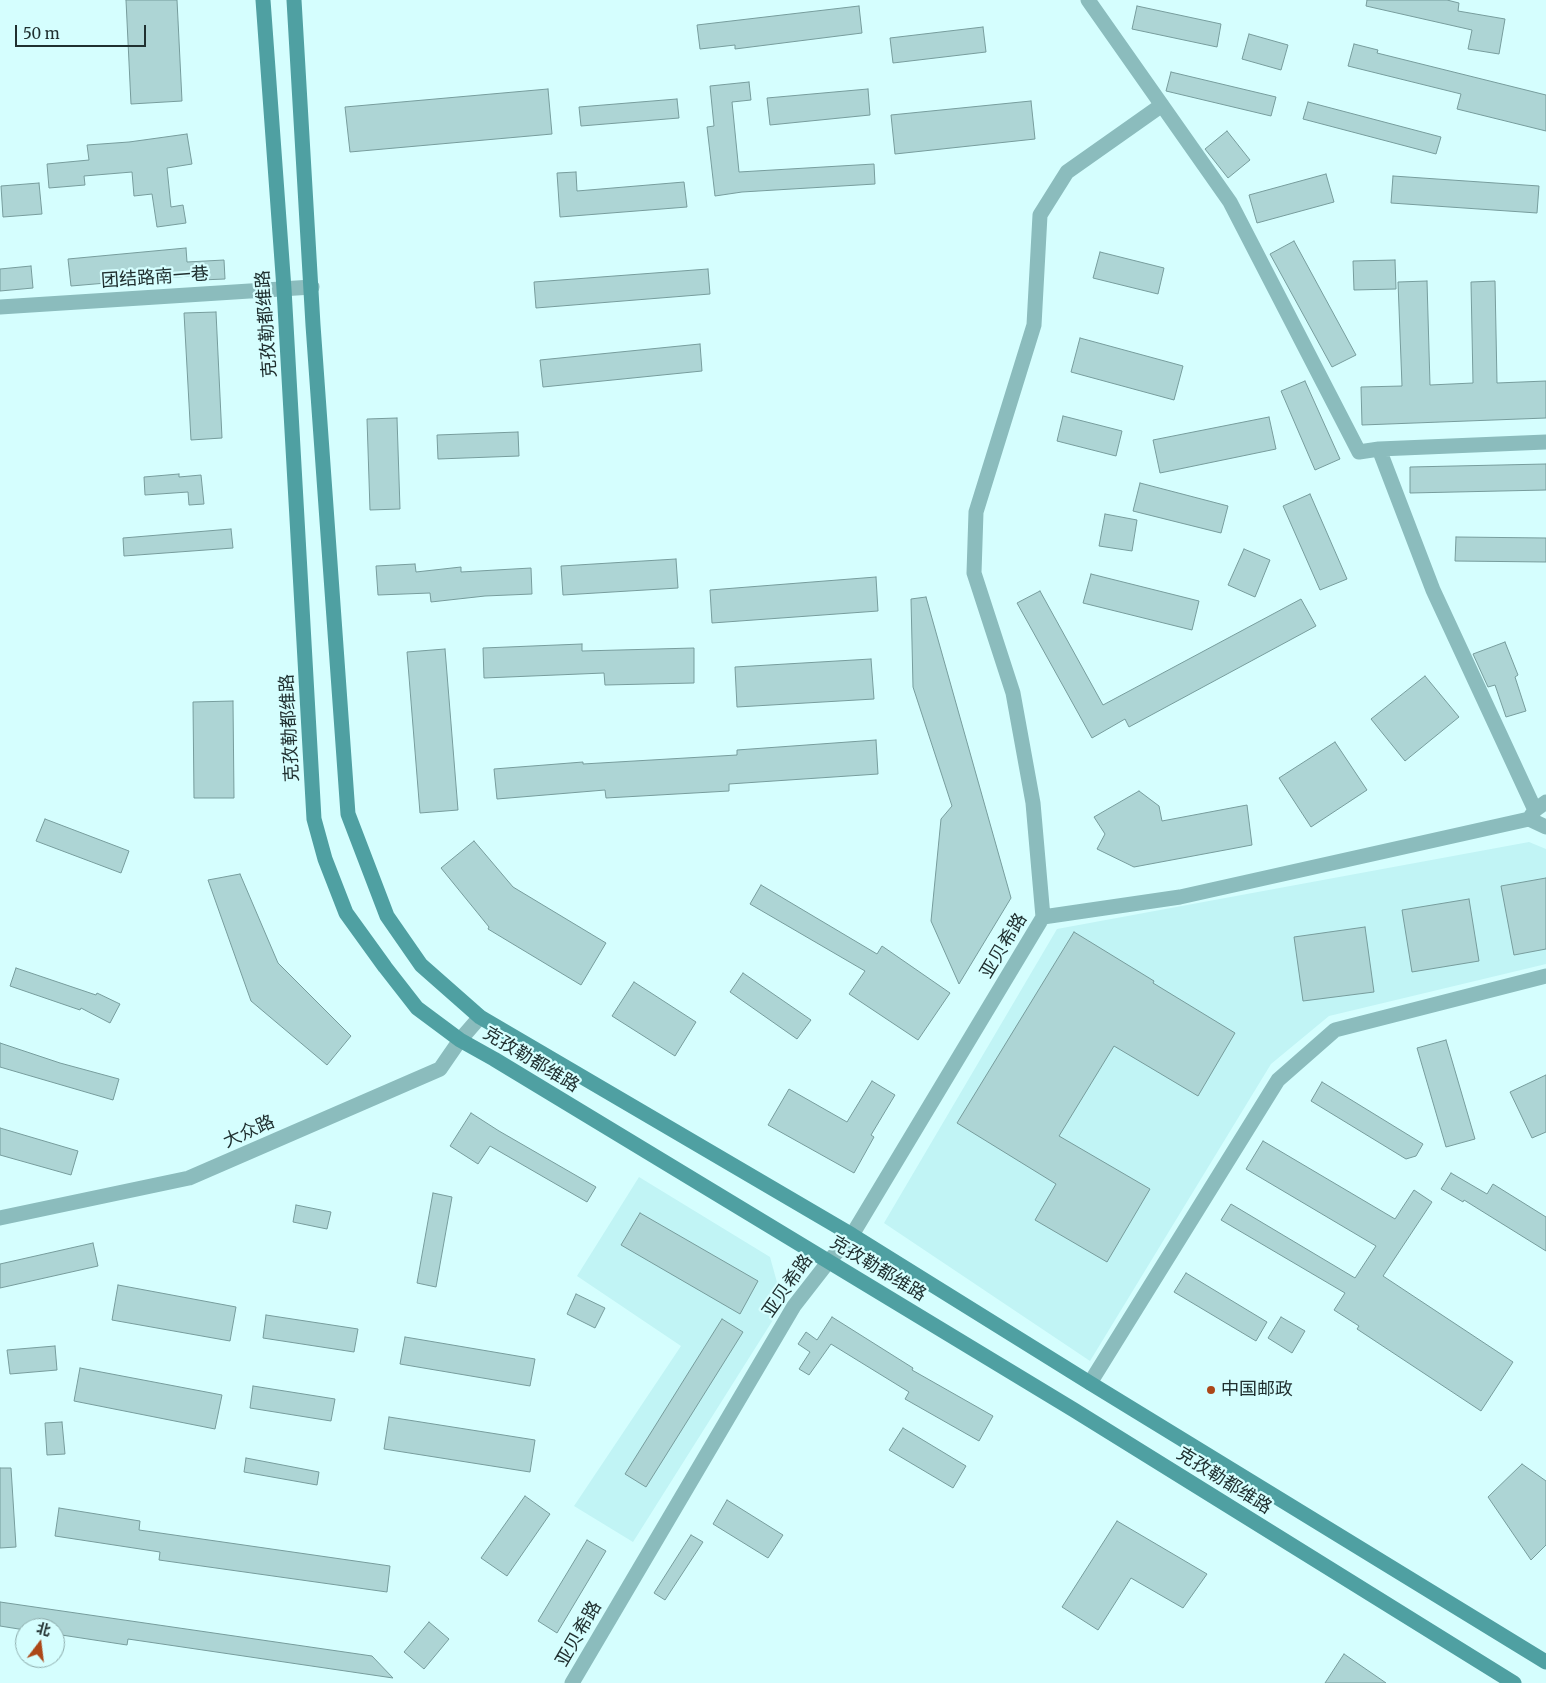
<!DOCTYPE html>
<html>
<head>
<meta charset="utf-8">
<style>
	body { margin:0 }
	#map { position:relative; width:1546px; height:1683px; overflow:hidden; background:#d5fefe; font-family:Merriweather,"Noto Sans SC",serif }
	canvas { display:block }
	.north { position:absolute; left:15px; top:1618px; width:50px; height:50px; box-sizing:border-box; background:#d5fefe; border:1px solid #8dacac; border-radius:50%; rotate:15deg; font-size:14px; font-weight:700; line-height:20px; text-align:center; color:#203030 }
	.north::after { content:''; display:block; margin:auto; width:18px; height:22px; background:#ac4718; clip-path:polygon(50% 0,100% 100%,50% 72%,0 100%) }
	.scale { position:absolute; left:15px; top:25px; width:131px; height:22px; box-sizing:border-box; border:2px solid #203030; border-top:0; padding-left:6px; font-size:15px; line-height:18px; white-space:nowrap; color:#203030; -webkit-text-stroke:4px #d5fefe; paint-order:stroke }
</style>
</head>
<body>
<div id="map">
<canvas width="1546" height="1683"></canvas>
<div class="north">北</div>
<div class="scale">50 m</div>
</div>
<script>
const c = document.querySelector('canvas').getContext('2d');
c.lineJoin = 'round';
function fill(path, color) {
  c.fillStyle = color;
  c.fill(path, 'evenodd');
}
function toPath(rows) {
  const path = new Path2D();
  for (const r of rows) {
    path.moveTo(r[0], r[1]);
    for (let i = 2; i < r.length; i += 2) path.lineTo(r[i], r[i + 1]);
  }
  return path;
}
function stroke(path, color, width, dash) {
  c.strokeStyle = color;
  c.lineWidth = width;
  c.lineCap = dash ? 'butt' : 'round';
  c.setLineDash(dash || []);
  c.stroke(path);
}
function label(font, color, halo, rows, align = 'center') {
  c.font = font + ' Merriweather,"Noto Sans SC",serif';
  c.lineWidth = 4.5;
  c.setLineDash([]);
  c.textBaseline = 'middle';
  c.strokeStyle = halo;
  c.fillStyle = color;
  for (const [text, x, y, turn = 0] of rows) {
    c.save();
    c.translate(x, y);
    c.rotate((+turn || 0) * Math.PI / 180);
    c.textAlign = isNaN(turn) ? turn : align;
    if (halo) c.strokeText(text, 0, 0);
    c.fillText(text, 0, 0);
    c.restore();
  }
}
const built = toPath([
	[1529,842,1546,849,1546,964,1329,1016,1271,1064,1090,1361,884,1223,1057,929],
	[639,1177,770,1257,783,1304,633,1542,574,1506,681,1346,577,1276]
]);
const building = toPath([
	[126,0,177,0,182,101,131,104,126,0],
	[1367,0,1447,0,1459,3,1458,11,1505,19,1499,54,1468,49,1472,30,1366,6,1367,0],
	[859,6,862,33,735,49,735,45,700,49,697,25,859,6],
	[1137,6,1221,24,1217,47,1132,29,1137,6],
	[983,27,986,52,893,63,890,38,983,27],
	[1249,34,1288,45,1281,70,1242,59,1249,34],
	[1354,44,1378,50,1377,53,1546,95,1546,131,1457,109,1461,94,1348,66,1354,44],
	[1171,72,1276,97,1271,116,1166,91,1171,72],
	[749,82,751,100,732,102,739,172,874,164,875,184,742,192,715,196,707,127,714,126,710,86,749,82],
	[548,89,552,134,350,152,345,107,548,89],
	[868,89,870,115,770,125,767,98,868,89],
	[677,99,679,118,581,126,579,107,677,99],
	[1031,101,1035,139,895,154,891,115,1031,101],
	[1308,102,1441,137,1436,154,1303,119,1308,102],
	[1227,131,1250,160,1228,178,1205,149,1227,131],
	[187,134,192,164,167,168,171,207,183,205,186,223,157,227,152,194,134,196,132,172,84,176,85,185,49,188,47,164,89,160,87,145,129,142,187,134],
	[576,172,577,191,684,182,687,207,560,217,557,173,576,172],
	[1326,174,1334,202,1257,223,1249,195,1326,174],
	[1393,176,1539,186,1537,213,1391,203,1393,176],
	[39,183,42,214,3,217,1,186,39,183],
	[1294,241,1356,355,1332,367,1270,254,1294,241],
	[186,248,187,262,224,260,225,279,201,280,201,275,71,286,68,259,186,248],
	[1100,252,1164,268,1158,294,1093,278,1100,252],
	[1395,260,1396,289,1354,290,1353,261,1395,260],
	[31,266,33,288,0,291,0,269,31,266],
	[708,269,710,294,536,308,534,282,708,269],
	[1427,281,1430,385,1473,383,1471,282,1495,281,1497,383,1546,381,1546,418,1362,425,1361,387,1402,386,1398,282,1427,281],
	[216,312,222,438,191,440,184,313,216,312],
	[1080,338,1183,366,1174,400,1071,372,1080,338],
	[700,344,702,371,543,387,540,360,700,344],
	[1305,381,1340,459,1315,470,1281,391,1305,381],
	[1063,416,1122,431,1116,456,1057,441,1063,416],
	[1269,417,1276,449,1160,473,1153,440,1269,417],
	[397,418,400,509,370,510,367,419,397,418],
	[518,432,519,456,438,459,437,435,518,432],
	[1546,464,1546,490,1410,493,1410,467,1546,464],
	[179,474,179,477,201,475,204,504,189,505,188,492,145,495,144,477,179,474],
	[1140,483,1228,506,1221,533,1133,511,1140,483],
	[1310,494,1347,579,1320,590,1283,506,1310,494],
	[1105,514,1137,520,1132,551,1099,546,1105,514],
	[231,529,233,548,124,556,123,538,231,529],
	[1456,537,1546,538,1546,562,1455,561,1456,537],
	[1244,549,1270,560,1255,597,1228,585,1244,549],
	[676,559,678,588,563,595,561,566,676,559],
	[415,564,416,572,461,567,461,572,531,568,532,594,485,596,431,602,430,593,378,595,376,566,415,564],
	[1091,574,1199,601,1192,630,1083,603,1091,574],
	[876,577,878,611,712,623,710,590,876,577],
	[1040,591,1103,705,1301,599,1316,626,1129,727,1125,719,1092,738,1017,603,1040,591],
	[926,597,1011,898,959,984,931,921,941,819,952,806,913,687,911,599,926,597],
	[1505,642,1518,675,1515,677,1526,711,1506,717,1495,685,1488,687,1473,654,1505,642],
	[582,644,582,651,694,648,694,683,605,685,604,673,484,678,483,648,582,644],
	[445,649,458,810,420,813,407,652,445,649],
	[871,659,874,699,737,707,735,667,871,659],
	[1425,676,1459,717,1405,761,1371,719,1425,676],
	[233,701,234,798,194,798,193,702,233,701],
	[876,740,878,774,729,784,729,791,606,798,605,790,497,799,494,769,583,762,583,764,737,755,737,750,876,740],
	[1335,742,1367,790,1311,827,1279,778,1335,742],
	[1139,791,1159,806,1162,821,1247,805,1252,845,1134,867,1097,849,1105,834,1094,817,1139,791],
	[45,819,129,851,121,873,36,841,45,819],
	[474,841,513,887,606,943,581,985,488,929,489,927,441,868,474,841],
	[240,874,278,963,351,1036,327,1065,251,1001,208,880,240,874],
	[1546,878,1546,949,1514,955,1501,886,1546,878],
	[761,885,877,954,882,946,950,993,918,1040,849,994,865,971,750,904,761,885],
	[1469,899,1479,961,1412,972,1402,910,1469,899],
	[1365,927,1374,992,1303,1001,1294,937,1365,927],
	[1074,932,1154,981,1153,983,1235,1033,1198,1096,1114,1046,1059,1136,1150,1189,1107,1262,1035,1220,1056,1184,957,1123,1074,932],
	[16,968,96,995,97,993,120,1004,110,1023,81,1008,80,1010,10,986,16,968],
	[743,973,811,1020,797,1039,730,992,743,973],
	[634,982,696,1022,675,1056,612,1016,634,982],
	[1446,1040,1475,1139,1446,1147,1417,1048,1446,1040],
	[0,1043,60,1063,119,1079,113,1100,0,1067,0,1043],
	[1546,1075,1546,1132,1532,1138,1510,1092,1546,1075],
	[872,1081,895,1095,871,1135,874,1137,854,1173,768,1125,789,1089,847,1122,872,1081],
	[1322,1082,1423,1144,1416,1156,1406,1159,1311,1101,1322,1082],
	[471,1113,499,1131,596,1187,587,1202,490,1146,478,1164,450,1146,471,1113],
	[0,1128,78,1151,71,1175,0,1155,0,1128],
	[1263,1141,1395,1219,1414,1190,1432,1202,1383,1276,1513,1362,1481,1411,1357,1329,1359,1326,1334,1310,1345,1293,1221,1220,1231,1204,1355,1278,1376,1246,1246,1169,1263,1141],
	[1451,1173,1487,1194,1493,1184,1546,1217,1546,1251,1464,1200,1463,1202,1441,1189,1451,1173],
	[433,1193,452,1197,436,1287,417,1283,433,1193],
	[296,1205,331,1212,327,1229,293,1222,296,1205],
	[640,1213,758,1281,740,1314,621,1245,640,1213],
	[93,1243,98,1266,0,1288,0,1264,93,1243],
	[1186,1273,1267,1322,1256,1341,1174,1292,1186,1273],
	[118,1285,236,1307,230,1341,112,1320,118,1285],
	[576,1294,605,1308,595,1328,567,1314,576,1294],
	[266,1315,358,1329,354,1352,263,1338,266,1315],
	[832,1317,913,1368,912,1370,993,1416,979,1441,905,1399,909,1392,831,1344,809,1375,799,1369,810,1352,798,1344,806,1332,817,1340,832,1317],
	[1281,1317,1305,1331,1292,1353,1268,1338,1281,1317],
	[722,1319,743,1332,646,1487,625,1474,722,1319],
	[405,1337,535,1359,530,1386,400,1364,405,1337],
	[55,1346,57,1370,10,1374,7,1350,55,1346],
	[80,1368,222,1395,215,1429,74,1401,80,1368],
	[253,1386,335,1399,331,1421,250,1408,253,1386],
	[389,1417,535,1440,530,1472,384,1449,389,1417],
	[62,1422,65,1454,47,1455,45,1423,62,1422],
	[903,1428,966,1466,953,1488,889,1450,903,1428],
	[246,1458,319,1472,317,1485,244,1472,246,1458],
	[1522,1464,1546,1481,1546,1545,1531,1560,1488,1497,1522,1464],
	[0,1468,11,1468,16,1547,0,1548,0,1468],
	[525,1496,550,1514,507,1576,481,1558,525,1496],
	[727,1500,783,1535,768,1558,713,1524,727,1500],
	[59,1508,140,1521,139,1530,390,1566,387,1592,159,1560,160,1552,55,1536,59,1508],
	[1117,1521,1207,1574,1183,1608,1131,1578,1098,1630,1062,1607,1117,1521],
	[691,1535,703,1542,665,1600,654,1593,691,1535],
	[587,1540,606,1551,557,1633,538,1621,587,1540],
	[0,1602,372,1656,393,1678,128,1639,127,1645,55,1634,55,1628,25,1628,25,1630,0,1626,0,1602],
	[429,1622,449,1639,424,1669,404,1652,429,1622],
	[1344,1654,1386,1683,1325,1683,1344,1654]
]);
const minor = toPath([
	[1088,0,1230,202,1359,452,1379,449,1546,442],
	[0,307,312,287],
	[1379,449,1433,590,1535,810],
	[1529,819,1546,827],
	[1043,917,1033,803,1013,693,974,573,976,512,1034,325,1040,215,1067,172,1162,105],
	[1043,917,1180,897,1529,819,1535,810,1546,802],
	[0,1218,189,1178,440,1069,460,1040,480,1017],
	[1090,1383,1278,1080,1335,1030,1546,976],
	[572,1683,794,1306,829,1261,852,1235,1043,917]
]);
const secondary = toPath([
	[263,0,284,289,314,819,325,859,346,913,385,967,417,1008,460,1040,494,1059,1074,1410,1514,1683],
	[294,0,313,325,348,814,387,916,421,965,480,1017,852,1235,1090,1383,1546,1662]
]);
const markers = [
	[1211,1390,5,"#ac4718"]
];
const streetNames = [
	["团结路南一巷",155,278,-4],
	["克孜勒都维路",267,324,-94],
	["克孜勒都维路",290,728,-93],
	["亚贝希路",1004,946,-59],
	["克孜勒都维路",531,1060,31],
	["大众路",249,1132,-24],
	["克孜勒都维路",878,1269,31],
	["亚贝希路",788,1286,-55],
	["克孜勒都维路",1224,1481,32],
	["亚贝希路",579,1634,-60]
];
const poiNames = [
	["中国邮政",1221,1390]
];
fill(built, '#c1f4f5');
fill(building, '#add5d5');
stroke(building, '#779d9d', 1);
stroke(minor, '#8bbcbd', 15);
stroke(secondary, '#4fa0a2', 15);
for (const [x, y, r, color] of markers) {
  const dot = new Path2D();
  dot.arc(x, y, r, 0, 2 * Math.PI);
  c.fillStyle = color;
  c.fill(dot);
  stroke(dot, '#d5fefe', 2);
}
label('18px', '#203030', '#d5fefe', streetNames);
label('18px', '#203030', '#d5fefe', poiNames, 'left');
</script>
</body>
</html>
